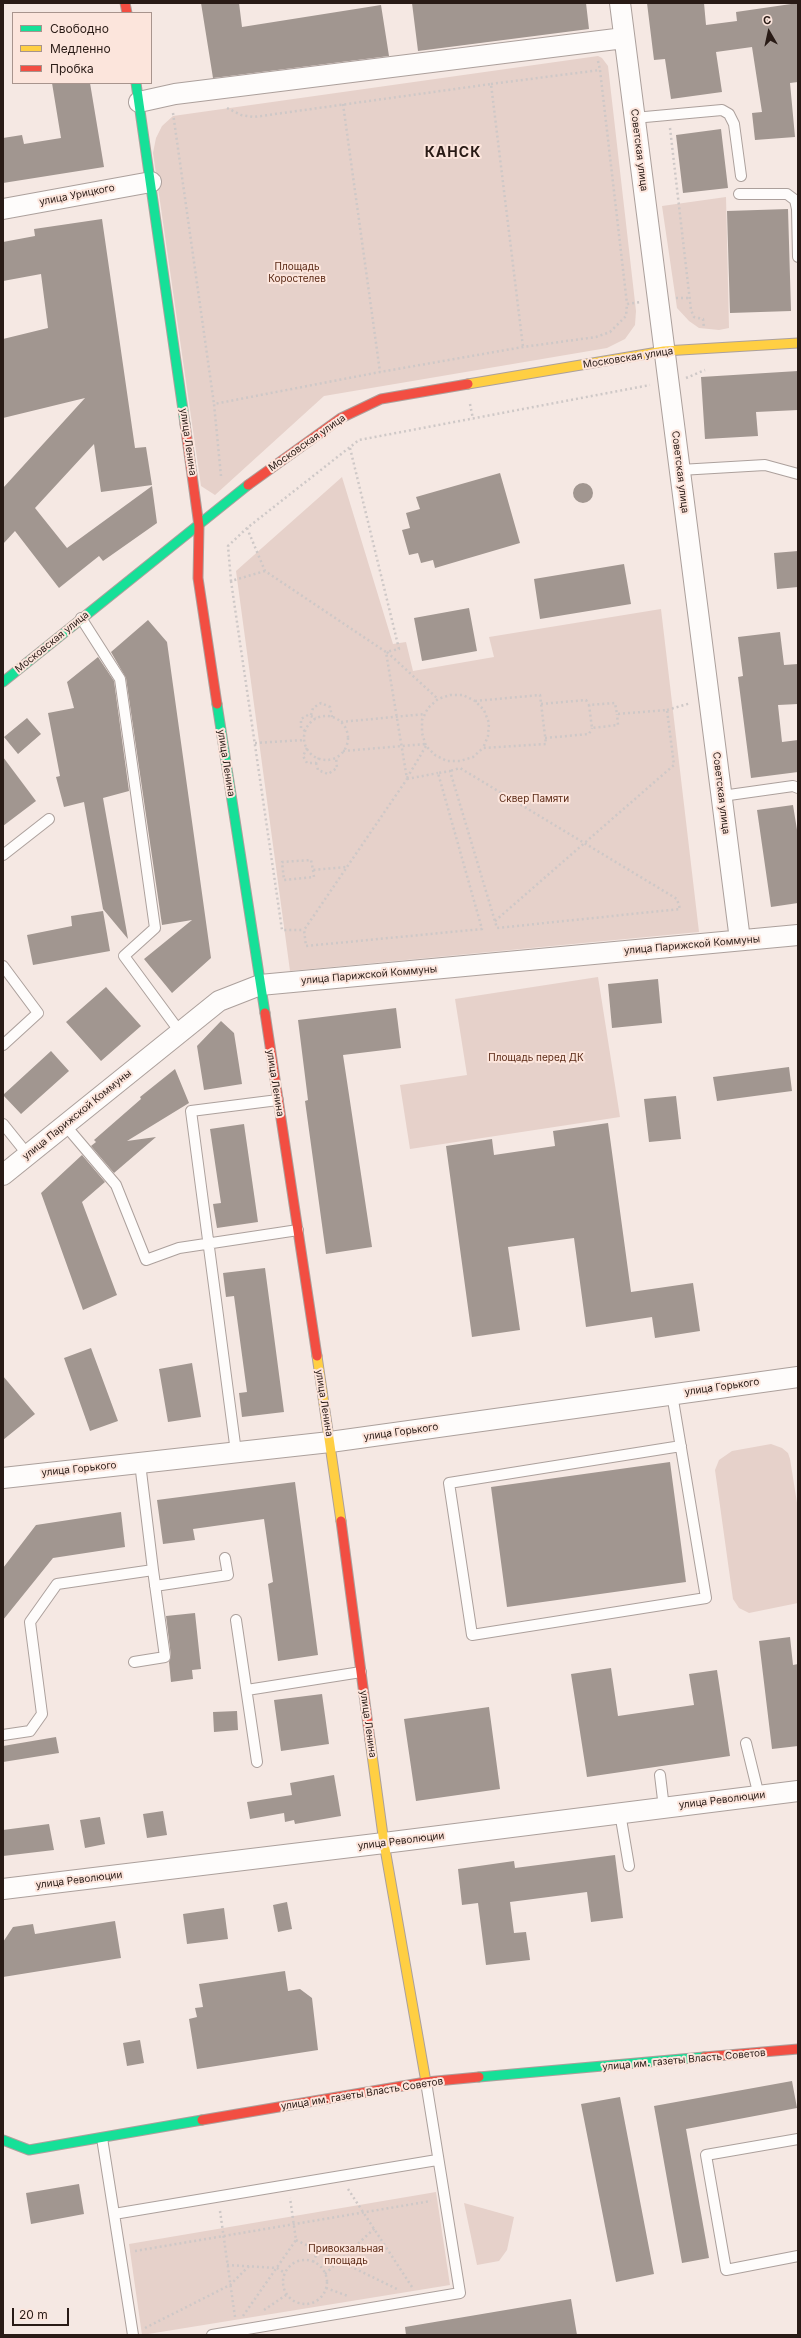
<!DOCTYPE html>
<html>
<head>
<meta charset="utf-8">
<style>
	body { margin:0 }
	#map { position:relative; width:801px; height:2338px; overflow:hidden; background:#f5e8e3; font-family:Inter,sans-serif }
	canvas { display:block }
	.frame { position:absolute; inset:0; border:4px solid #291b16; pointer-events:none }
	.legend { position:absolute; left:12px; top:12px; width:140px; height:72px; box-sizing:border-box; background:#fce5dc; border:1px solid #a8948d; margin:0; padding:5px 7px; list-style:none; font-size:12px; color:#291b16 }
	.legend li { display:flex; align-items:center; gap:8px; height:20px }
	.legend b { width:20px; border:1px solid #a8948d }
	.north { position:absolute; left:749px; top:12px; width:40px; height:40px; -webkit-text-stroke:3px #fce5dc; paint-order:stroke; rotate:351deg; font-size:11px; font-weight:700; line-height:16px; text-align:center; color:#291b16 }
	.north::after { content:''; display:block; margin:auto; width:14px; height:18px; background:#291b16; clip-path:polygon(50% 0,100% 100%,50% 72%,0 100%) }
	.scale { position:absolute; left:12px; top:2308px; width:57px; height:18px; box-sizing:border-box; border:2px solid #291b16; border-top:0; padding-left:5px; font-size:12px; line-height:14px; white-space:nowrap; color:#291b16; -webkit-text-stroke:3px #fce5dc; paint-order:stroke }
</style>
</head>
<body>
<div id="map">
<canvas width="801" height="2338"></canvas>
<div class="frame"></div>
<ul class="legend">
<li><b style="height:5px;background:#16e098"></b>Свободно</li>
<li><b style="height:5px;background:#ffcf43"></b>Медленно</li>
<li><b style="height:5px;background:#f24e42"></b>Пробка</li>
</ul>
<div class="north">С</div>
<div class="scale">20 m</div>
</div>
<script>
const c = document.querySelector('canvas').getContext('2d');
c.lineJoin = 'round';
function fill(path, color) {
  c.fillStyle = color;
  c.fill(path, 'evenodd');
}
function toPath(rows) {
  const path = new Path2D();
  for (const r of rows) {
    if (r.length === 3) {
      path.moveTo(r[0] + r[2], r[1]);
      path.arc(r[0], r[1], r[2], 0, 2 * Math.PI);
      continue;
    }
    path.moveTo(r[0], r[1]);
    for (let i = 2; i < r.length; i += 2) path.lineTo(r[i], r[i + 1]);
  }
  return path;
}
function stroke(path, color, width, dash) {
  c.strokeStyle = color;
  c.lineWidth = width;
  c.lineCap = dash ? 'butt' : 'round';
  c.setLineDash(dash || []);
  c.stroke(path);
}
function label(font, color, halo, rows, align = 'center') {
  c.font = font + ' Inter,sans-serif';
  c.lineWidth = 4;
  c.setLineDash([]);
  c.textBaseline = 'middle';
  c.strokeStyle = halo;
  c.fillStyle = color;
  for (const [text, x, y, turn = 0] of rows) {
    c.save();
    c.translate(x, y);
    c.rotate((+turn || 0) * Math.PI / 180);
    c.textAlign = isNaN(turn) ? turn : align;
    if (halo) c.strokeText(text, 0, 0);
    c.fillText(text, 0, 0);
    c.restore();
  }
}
const green = toPath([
	[598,56,602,58,608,66,636,311,635,325,625,339,607,348,324,396,215,495,201,486,153,153,156,138,162,126,173,116],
	[726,197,729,328,719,330,699,328,689,321,677,308,662,206],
	[342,477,393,644,406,642,413,671,494,657,489,637,661,609,699,932,290,971,236,571],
	[598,977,620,1117,410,1149,400,1085,467,1075,455,999],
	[771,1444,782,1448,788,1453,790,1459,798,1509,798,1603,749,1613,739,1608,733,1599,715,1470,719,1460,732,1451],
	[436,2192,450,2285,142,2335,129,2244],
	[464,2203,514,2217,507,2250,499,2261,477,2265]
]);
const building = toPath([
	[201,3,239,3,242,27,381,5,389,56,213,78],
	[412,3,586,3,589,29,418,51],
	[647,3,704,3,706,25,737,21,736,12,798,3,798,82,790,83,795,137,755,140,752,113,762,112,752,47,716,52,722,92,671,99,665,59,654,60],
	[52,83,90,83,104,167,3,183,3,138,22,135,24,144,61,138],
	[721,129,728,188,683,193,676,135],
	[788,209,791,311,730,313,727,211],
	[102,219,135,448,146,447,152,485,101,492,94,444,35,508,67,548,152,486,157,523,103,561,99,556,59,588,15,531,3,544,3,488,85,398,3,418,3,339,48,328,41,274,3,281,3,242,35,236,34,229],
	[798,371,798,410,756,412,758,436,705,439,701,377],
	[500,473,520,543,435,568,433,560,421,563,418,553,409,555,402,530,410,528,406,513,420,509,416,497],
	[583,493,10],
	[798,551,798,587,777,589,774,553],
	[624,564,631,604,540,619,534,579],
	[469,608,477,651,422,661,414,618],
	[148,620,167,642,211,958,172,993,144,959,192,920,162,925,126,678,111,652],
	[780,632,784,665,798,664,798,704,778,705,782,742,798,740,798,772,751,778,738,677,743,676,738,637],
	[98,657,114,681,129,791,103,798,128,939,103,909,84,802,64,807,56,777,60,776,48,713,74,708,67,682],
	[27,718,41,734,18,754,4,737],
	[3,757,36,801,3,826],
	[793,805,798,836,798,903,771,907,757,810],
	[103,911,110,951,33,965,27,935,72,926,71,916],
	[658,979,662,1023,612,1028,608,984],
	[106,987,141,1026,101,1061,66,1022],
	[396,1008,401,1048,343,1055,372,1247,326,1254,305,1101,308,1100,298,1020],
	[221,1021,234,1033,242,1084,204,1090,197,1046],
	[51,1051,69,1071,21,1114,3,1095],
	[789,1067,792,1091,717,1101,713,1077],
	[175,1069,189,1103,127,1141,156,1137,114,1173,91,1146,96,1142,94,1140,141,1099,140,1097],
	[676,1096,681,1139,649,1142,644,1099],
	[608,1123,631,1292,693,1283,700,1331,655,1338,652,1317,586,1327,574,1238,508,1247,520,1330,472,1337,446,1146,492,1139,494,1155,555,1146,553,1131],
	[244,1124,258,1222,217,1228,213,1204,221,1203,210,1129],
	[82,1155,105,1182,82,1202,117,1295,83,1310,41,1193],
	[265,1268,284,1412,242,1417,239,1393,247,1392,234,1296,226,1297,223,1273],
	[91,1348,118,1421,90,1431,64,1358],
	[192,1363,201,1417,168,1422,159,1369],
	[3,1376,35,1414,3,1440],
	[670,1462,686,1582,507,1607,491,1487],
	[295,1482,318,1655,278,1661,268,1584,273,1582,264,1519,193,1529,195,1540,163,1544,157,1500],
	[121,1512,125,1547,53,1558,3,1620,3,1568,36,1525],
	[195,1613,201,1669,192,1670,193,1679,171,1682,169,1662,171,1656,166,1616],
	[790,1637,793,1665,798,1664,798,1746,772,1749,759,1641],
	[611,1668,618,1716,694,1705,689,1674,717,1670,730,1756,587,1777,571,1674],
	[322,1694,329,1744,281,1751,274,1700],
	[489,1707,500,1789,416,1801,404,1719],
	[237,1711,238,1730,214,1732,213,1712],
	[56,1737,59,1753,3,1762,3,1746],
	[334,1775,341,1816,295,1824,294,1820,285,1822,284,1813,250,1819,247,1802,292,1795,290,1783],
	[163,1811,167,1835,147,1838,143,1814],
	[100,1817,105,1844,85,1848,80,1820],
	[49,1824,54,1850,3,1856,3,1830],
	[615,1855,623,1918,591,1922,587,1892,510,1902,514,1933,526,1932,530,1960,486,1965,478,1903,462,1905,458,1869,514,1861,515,1868],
	[287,1902,292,1929,278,1932,273,1905],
	[224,1908,228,1939,187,1944,183,1914],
	[115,1921,121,1958,3,1977,3,1942,13,1927,33,1924,35,1934],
	[285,1971,288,1991,300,1989,312,1998,318,2050,197,2069,189,2019,197,2017,195,2008,203,2007,199,1984],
	[140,2040,144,2063,127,2066,123,2043],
	[792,2081,797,2108,686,2129,709,2258,682,2263,654,2106],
	[620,2097,654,2274,616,2282,581,2104],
	[79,2184,84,2214,31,2224,26,2193],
	[571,2299,577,2335,406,2335,405,2327]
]);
const path = toPath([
	[598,61,600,70],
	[491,84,600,70,627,304],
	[343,104,380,372],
	[227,108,241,115,254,117,491,84,523,347],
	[173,113,214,404],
	[670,128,691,310,694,317,703,319,704,328],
	[676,298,690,298],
	[686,378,705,370],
	[470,404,473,419],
	[350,448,399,649,386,652],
	[221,476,214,404,380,372,523,347,596,337,610,332,626,316,627,304,640,302],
	[247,528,265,571,386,652,407,779,304,930,306,946,482,929,438,773,450,771,497,928,680,909,677,899,460,768,450,771],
	[265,571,231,581,228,546,247,528,359,440,650,385],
	[231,581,282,930,304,930],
	[387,652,438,699],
	[475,701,540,695,546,744,483,748,473,757,460,761,447,761,435,755,426,746,422,733,422,720,428,708,438,699,450,695,463,695,475,701,484,710,489,723,488,736,483,748],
	[541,704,586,700,589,705],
	[667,710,691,703],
	[311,715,313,708,321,703,330,707,332,717],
	[326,738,22],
	[341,722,425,714],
	[305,731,301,728,301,719,308,715,316,718],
	[545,738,589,734,592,728],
	[255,743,304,740],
	[307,748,303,756,307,763,316,763,319,758],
	[343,751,426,744],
	[316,763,318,770,328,774,337,768,336,757],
	[407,778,426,746],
	[407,779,438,773],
	[313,870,314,877,284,880,282,862,311,860,313,870,346,867],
	[495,921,674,765,667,710,617,714,615,703,589,705,592,728,618,725,617,714],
	[348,2189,412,2287],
	[220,2211,235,2317],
	[296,2240,397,2289],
	[135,2251,431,2201],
	[305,2282,22],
	[313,2262,318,2251],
	[227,2265,277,2268,285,2273],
	[325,2274,375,2228],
	[326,2288,348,2296],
	[264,2310,286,2295],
	[243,2316,296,2240,290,2198],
	[145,2328,230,2285,249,2266]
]);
const lane = toPath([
	[634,118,722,110,729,114,734,124,741,176],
	[739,194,787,194,795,200,797,209,798,257],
	[680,470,765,465,798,474],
	[81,618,120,679,155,928,124,956,180,1032],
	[722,796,793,786,798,788],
	[3,855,49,819],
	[3,966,38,1013,3,1045],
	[3,1124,28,1155],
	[65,1125,116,1185,146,1260,179,1248,298,1230],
	[672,1394,706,1598,472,1635,449,1483,681,1446],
	[236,1452,191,1111,278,1100],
	[155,1586,228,1575,225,1558],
	[236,1620,257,1762],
	[134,1662,165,1657,153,1570],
	[247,1690,361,1672],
	[3,1735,30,1731,42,1714,30,1622,57,1584,153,1570,140,1463],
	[746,1743,759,1796],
	[660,1775,664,1808],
	[620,1813,629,1866],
	[102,2138,114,2214],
	[798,2139,706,2155,726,2270,798,2256],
	[133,2335,114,2214,437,2160],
	[212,2335,460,2293,426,2082]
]);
const street = toPath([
	[620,3,740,940],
	[139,102,175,94,624,38],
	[3,209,151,182],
	[3,1175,219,1001,260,985,798,935],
	[3,1478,330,1442,798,1377],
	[3,1889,384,1843,798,1791]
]);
const fast = toPath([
	[136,83,185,424],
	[3,682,248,485],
	[217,704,265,1013],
	[479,2077,704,2057],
	[3,2140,29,2150,202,2120]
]);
const slow = toPath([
	[468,384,664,351,798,343],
	[317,1356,341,1521],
	[370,1740,384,1843,426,2082]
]);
const jam = toPath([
	[125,3,127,13],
	[185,424,199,526,198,578,217,704],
	[248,485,341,418,381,399,468,384],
	[265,1013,317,1356],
	[341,1521,370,1740],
	[704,2057,798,2049],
	[202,2120,426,2082,479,2077]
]);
const streetNames = [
	["Советская улица",639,150,83],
	["улица Урицкого",77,195,-11],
	["Московская улица",628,358,-9],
	["улица Ленина",188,442,82],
	["Московская улица",307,443,-35],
	["Советская улица",680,472,83],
	["Московская улица",52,642,-39],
	["улица Ленина",226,763,81],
	["Советская улица",721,793,83],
	["улица Парижской Коммуны",692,945,-5],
	["улица Парижской Коммуны",369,975,-5],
	["улица Ленина",275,1083,81],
	["улица Парижской Коммуны",77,1115,-39],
	["улица Горького",722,1387,-8],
	["улица Ленина",324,1403,81],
	["улица Горького",401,1432,-8],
	["улица Горького",79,1469,-6],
	["улица Ленина",368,1724,82],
	["улица Революции",722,1800,-7],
	["улица Революции",401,1841,-7],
	["улица Революции",79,1880,-7],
	["улица им. газеты Власть Советов",684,2060,-5],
	["улица им. газеты Власть Советов",362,2094,-9]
];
const parkNames = [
	["Площадь",297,267],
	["Коростелев",297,279],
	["Сквер Памяти",534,799],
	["Площадь перед ДК",536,1058],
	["Привокзальная",346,2249],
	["площадь",346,2261]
];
const districtNames = [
	["КАНСК",453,153]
];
fill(green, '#e6d1ca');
fill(building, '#a19690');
stroke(lane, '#aca09c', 12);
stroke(street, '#aca09c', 22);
stroke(fast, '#aca09c', 11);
stroke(slow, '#aca09c', 11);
stroke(jam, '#aca09c', 11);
stroke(path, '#cec8c7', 2.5, [2, 3]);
stroke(lane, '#fefcfb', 10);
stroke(street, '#fefcfb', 20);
stroke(fast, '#16e098', 9);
stroke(slow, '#ffcf43', 9);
stroke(jam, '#f24e42', 9);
label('10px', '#291b16', '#fce5dc', streetNames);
label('10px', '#5a2915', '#fce5dc', parkNames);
c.letterSpacing = '1px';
label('bold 14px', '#291b16', '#fce5dc', districtNames);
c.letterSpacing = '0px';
</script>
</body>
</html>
